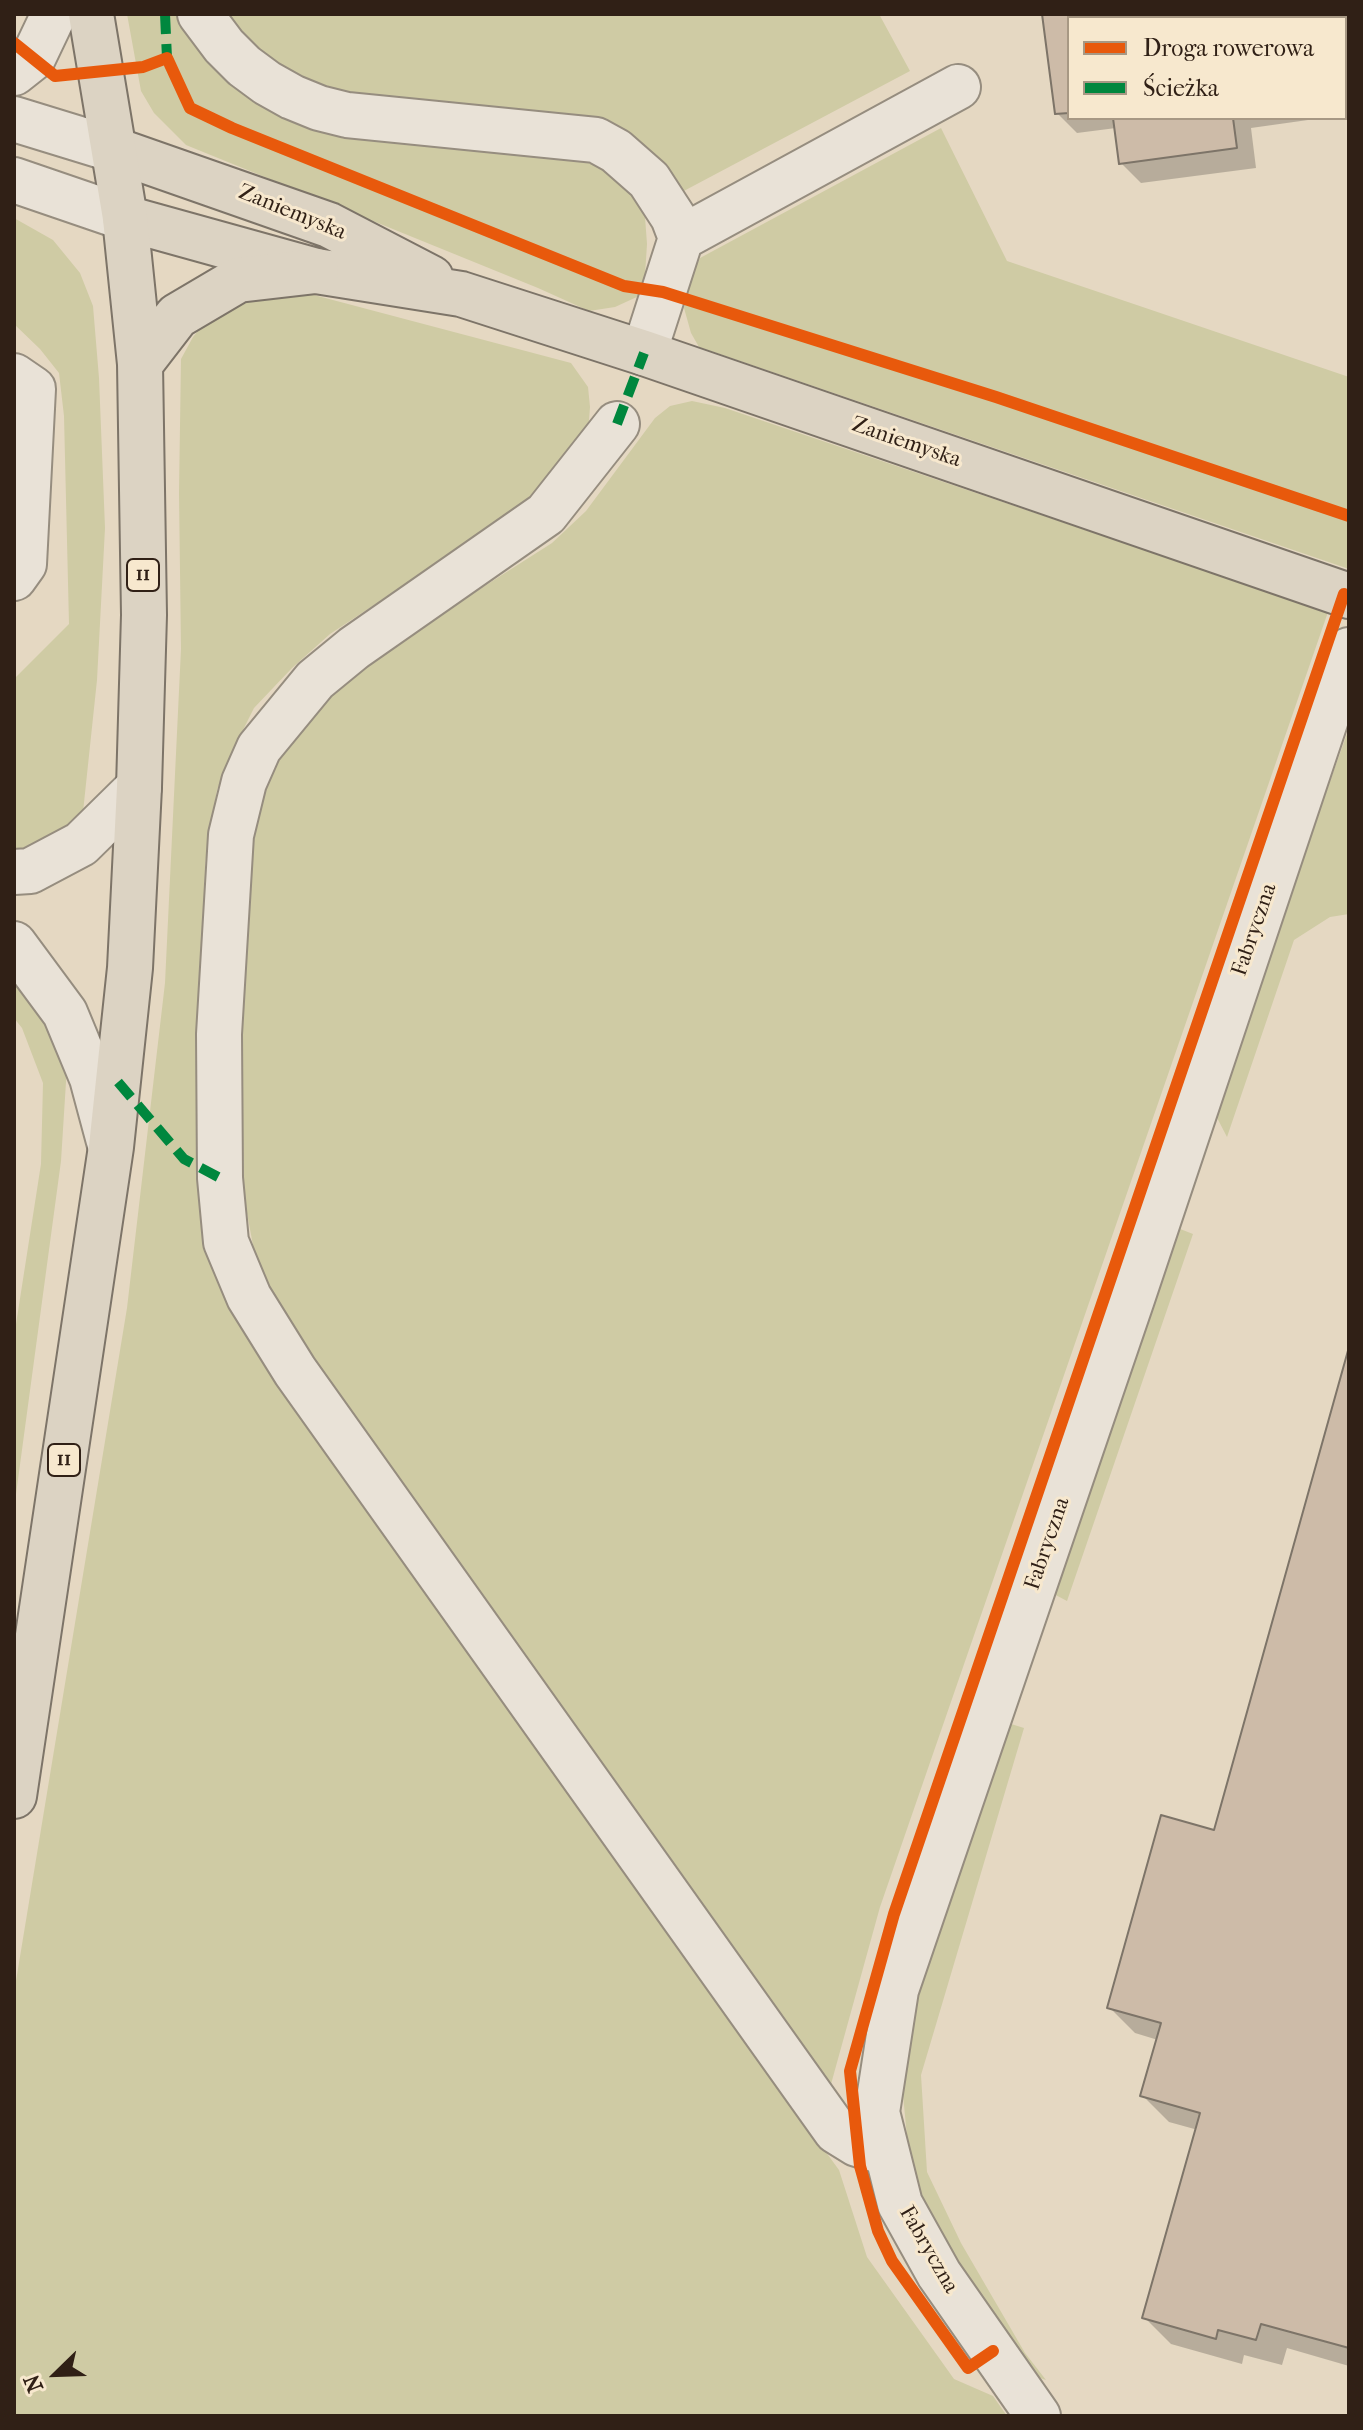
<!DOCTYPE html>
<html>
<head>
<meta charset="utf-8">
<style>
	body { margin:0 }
	#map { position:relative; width:1363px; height:2430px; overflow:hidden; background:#e5d8c2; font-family:"IM FELL French Canon",serif }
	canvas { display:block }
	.frame { position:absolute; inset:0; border:16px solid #302016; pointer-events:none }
	.legend { position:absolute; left:1067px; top:16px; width:280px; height:104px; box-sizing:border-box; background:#f7e8ce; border:2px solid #a79884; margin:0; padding:10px 14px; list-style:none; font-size:24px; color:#302016 }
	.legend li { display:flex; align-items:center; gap:16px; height:40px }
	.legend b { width:40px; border:2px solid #a79884 }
	.north { position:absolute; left:16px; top:2334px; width:80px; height:80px; -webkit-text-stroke:6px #f7e8ce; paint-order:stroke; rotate:247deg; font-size:22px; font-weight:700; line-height:32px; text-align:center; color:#302016 }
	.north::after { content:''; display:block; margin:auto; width:28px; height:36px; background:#302016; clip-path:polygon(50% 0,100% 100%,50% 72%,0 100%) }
</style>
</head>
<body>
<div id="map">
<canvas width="1363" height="2430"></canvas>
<div class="frame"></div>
<ul class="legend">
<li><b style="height:10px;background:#e8590c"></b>Droga rowerowa</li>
<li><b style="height:10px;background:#00873e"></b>Ścieżka</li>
</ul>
<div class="north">N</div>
</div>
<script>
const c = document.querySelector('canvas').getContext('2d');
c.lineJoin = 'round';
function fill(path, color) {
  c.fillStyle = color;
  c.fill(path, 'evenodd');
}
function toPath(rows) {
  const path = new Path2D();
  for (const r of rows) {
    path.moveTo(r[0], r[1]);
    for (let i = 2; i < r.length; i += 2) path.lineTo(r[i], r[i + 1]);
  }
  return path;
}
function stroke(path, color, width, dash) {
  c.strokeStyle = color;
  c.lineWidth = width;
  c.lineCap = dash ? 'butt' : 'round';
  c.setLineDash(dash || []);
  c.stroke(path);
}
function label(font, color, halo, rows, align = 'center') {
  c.font = font + ' "IM FELL French Canon",serif';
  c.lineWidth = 6;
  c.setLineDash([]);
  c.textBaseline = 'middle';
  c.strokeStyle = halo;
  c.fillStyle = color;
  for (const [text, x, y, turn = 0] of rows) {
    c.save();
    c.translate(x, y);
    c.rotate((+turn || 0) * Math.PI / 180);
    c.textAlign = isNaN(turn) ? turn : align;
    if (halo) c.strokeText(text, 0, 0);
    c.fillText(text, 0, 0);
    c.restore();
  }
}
const green = toPath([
	[127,14,183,14,222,70,594,162,622,180,636,194,645,217,647,244,645,275,639,296,615,307,589,311,538,288,186,145,154,113,141,91],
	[223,14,879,14,910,71,680,193,657,163,338,97,276,71],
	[941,128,1007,261,1349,377,1349,569,699,347,691,333,684,308,689,281,700,258],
	[14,218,53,240,80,273,93,306,99,378,105,528,97,680,83,812,67,833,14,854,14,679,69,624,64,416,59,373,40,349,14,324],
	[276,294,314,295,571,363,588,387,590,407,588,433,550,483,491,528,330,634,292,668,254,708,234,748,217,790,205,864,203,1052,198,1177,212,1270,231,1305,543,1754,698,1977,839,2170,867,2257,954,2379,993,2396,1007,2416,14,2416,14,1993,127,1308,165,983,181,649,179,493,181,359,193,337,211,315,230,304],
	[692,401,725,408,1328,612,880,1907,828,2095,266,1292,255,1256,244,1197,241,1030,248,856,257,803,276,765,306,721,336,687,414,627,469,596,552,543,586,511,655,418,670,406],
	[1349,728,1349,914,1330,917,1294,940,1227,1137,1213,1110],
	[14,970,52,1021,67,1066,61,1161,14,1509,14,1337,41,1164,43,1083,22,1028,14,1018],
	[1175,1227,1193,1234,1067,1601,1050,1592],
	[1008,1723,1024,1728,921,2075,927,2172,961,2243,1025,2353,1046,2380,1022,2372,951,2263,916,2189,908,2147,901,2074,916,1994]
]);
const shadow = toPath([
	[1044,14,1294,14,1294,18,1069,18,1069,118,1308,118,1308,120,1251,128,1256,168,1141,183,1121,163,1116,128,1077,133,1057,113],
	[1349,1354,1349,2366,1287,2348,1282,2365,1244,2355,1242,2364,1171,2344,1145,2318,1198,2130,1169,2122,1143,2096,1158,2040,1135,2033,1109,2007,1215,1833]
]);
const building = toPath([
	[1042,14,1278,14,1278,18,1069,18,1069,113,1055,114,1042,14],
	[1113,118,1233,118,1237,148,1119,164,1113,118],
	[1349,1347,1349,2348,1261,2324,1256,2340,1218,2330,1216,2339,1142,2318,1200,2113,1140,2096,1161,2023,1107,2008,1161,1815,1214,1830,1349,1347]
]);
const minor = toPath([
	[200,14,224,46,244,66,267,83,292,97,319,108,347,115,596,140,616,151,649,180,673,217,681,238,644,353],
	[14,73,33,58,54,14],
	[14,119,115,150],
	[14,180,125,218],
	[681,238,958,87],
	[14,376,33,389,24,564,14,578],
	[617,424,546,514,354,648,315,680,259,748,244,782,231,835,219,1034,220,1178,226,1242,249,1297,295,1371,836,2131,857,2144,887,2153],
	[14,872,30,871,81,844,139,787],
	[14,944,65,1013,92,1078,110,1145],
	[1038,2416,939,2274,900,2204,877,2112,896,1990,1132,1299,1349,650]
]);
const major = toPath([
	[115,150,329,225,431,278],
	[125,218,316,271,461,294,644,353,1349,596]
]);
const highway = toPath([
	[140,364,177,316,238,280,316,271],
	[14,1796,111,1147,130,968,139,787,144,615,140,364,125,218,91,14]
]);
const quiet = toPath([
	[165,14,167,58],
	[617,424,644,353],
	[118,1082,184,1159,220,1178]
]);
const cycleway = toPath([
	[14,43,55,76,143,67,167,58,190,108,232,128,624,286,663,292,996,397,1349,516],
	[993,2351,968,2368,892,2261,878,2231,860,2166,850,2071,894,1914,1344,594]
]);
const shields = [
	[143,575,32],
	[64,1460,32]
];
const shieldNames = [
	["11",143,575],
	["11",64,1460]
];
const streetNames = [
	["Zaniemyska",292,213,22],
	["Zaniemyska",906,443,19],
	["Fabryczna",1255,930,-71],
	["Fabryczna",1048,1544,-71],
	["Fabryczna",928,2250,60]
];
fill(green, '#cfcba4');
fill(shadow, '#0003');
fill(building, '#cdbba8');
stroke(building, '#7d7468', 2);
stroke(minor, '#968d7f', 48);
stroke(major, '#7d7468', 48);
stroke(highway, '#7d7468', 48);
stroke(minor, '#e9e2d7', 44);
stroke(major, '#dcd3c3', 44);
stroke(highway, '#dcd3c3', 44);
stroke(quiet, '#00873e', 10, [20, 10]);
stroke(cycleway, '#e8590c', 12);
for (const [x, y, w] of shields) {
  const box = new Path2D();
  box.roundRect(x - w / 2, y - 16, w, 32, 6);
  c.fillStyle = '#f7e8ce';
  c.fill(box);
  stroke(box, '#302016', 2);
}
label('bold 20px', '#302016', null, shieldNames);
label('22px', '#302016', '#f7e8ce', streetNames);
</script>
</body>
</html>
